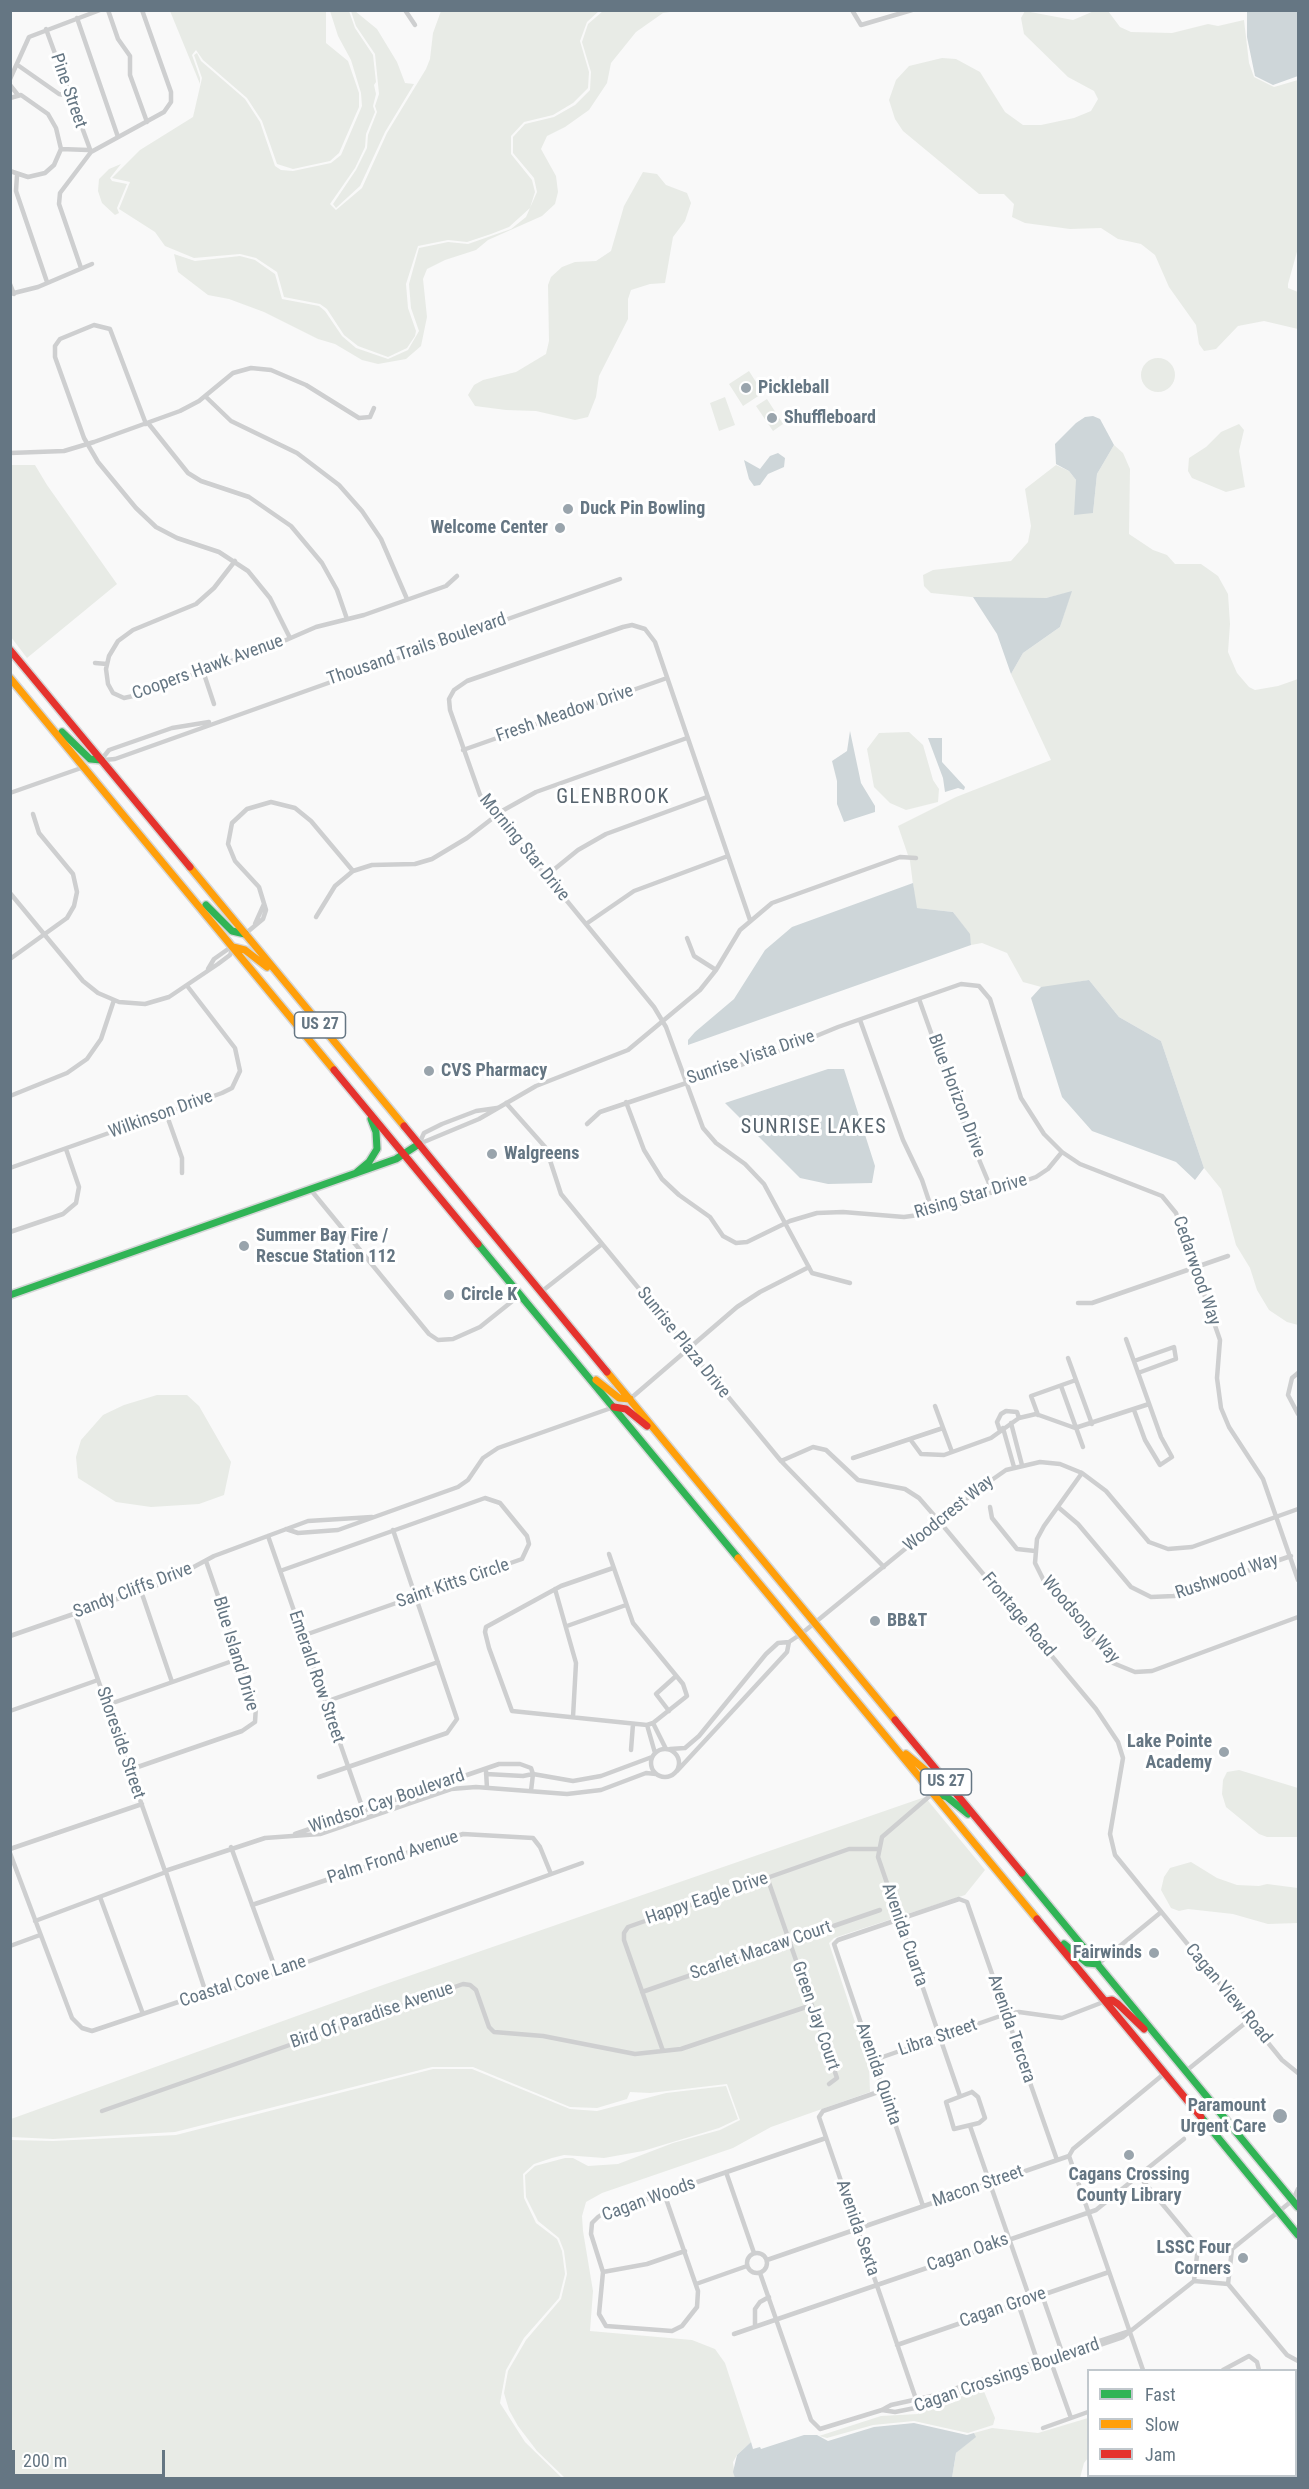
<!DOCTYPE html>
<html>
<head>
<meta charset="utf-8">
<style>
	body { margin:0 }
	#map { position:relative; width:1309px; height:2489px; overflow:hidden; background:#f9f9f9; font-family:"Roboto Condensed",sans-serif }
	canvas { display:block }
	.frame { position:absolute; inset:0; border:12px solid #657683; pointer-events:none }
	.legend { position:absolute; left:1087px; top:2369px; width:210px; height:108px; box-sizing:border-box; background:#fff; border:2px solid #c1c8cd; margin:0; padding:8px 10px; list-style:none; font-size:18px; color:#657683 }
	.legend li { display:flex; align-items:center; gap:12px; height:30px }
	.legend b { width:30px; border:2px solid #c1c8cd }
	.scale { position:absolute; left:12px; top:2450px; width:153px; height:27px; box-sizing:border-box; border:3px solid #657683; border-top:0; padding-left:8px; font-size:18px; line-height:21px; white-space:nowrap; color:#657683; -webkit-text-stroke:4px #fff; paint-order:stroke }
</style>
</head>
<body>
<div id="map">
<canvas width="1309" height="2489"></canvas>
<div class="frame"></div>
<ul class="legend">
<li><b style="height:8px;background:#30b455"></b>Fast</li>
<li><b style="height:8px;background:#ff9f0a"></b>Slow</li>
<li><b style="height:8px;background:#e5322d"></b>Jam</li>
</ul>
<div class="scale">200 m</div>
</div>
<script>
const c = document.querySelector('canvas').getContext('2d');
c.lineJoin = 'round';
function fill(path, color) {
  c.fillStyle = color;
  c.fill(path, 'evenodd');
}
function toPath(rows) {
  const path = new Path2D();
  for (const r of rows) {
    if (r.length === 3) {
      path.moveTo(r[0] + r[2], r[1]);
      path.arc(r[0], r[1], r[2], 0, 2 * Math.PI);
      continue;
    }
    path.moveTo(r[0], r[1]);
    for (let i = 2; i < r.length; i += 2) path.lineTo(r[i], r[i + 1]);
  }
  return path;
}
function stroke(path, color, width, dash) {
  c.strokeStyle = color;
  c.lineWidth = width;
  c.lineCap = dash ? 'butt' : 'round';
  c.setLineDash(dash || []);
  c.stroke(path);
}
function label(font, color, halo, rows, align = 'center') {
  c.font = font + ' "Roboto Condensed",sans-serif';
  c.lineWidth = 6;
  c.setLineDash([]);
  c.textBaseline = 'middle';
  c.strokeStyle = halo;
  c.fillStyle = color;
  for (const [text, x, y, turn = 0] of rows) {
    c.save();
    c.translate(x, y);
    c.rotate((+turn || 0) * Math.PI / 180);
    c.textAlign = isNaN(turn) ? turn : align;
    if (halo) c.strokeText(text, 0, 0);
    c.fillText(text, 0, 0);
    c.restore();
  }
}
const green = toPath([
	[170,11,326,11,326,43,348,61,359,93,359,107,339,153,330,161,293,169,277,164,262,121,247,98,203,60,196,50,192,55,200,78,200,84],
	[330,11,349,11,355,28,373,55,376,82,374,85,376,94,373,106,375,112,366,134,365,147,355,168,330,204,336,210,362,188,387,133,426,69,430,59,433,33,441,11,599,11,587,22,580,41,589,72,588,88,573,103,553,115,524,122,511,136,511,154,532,180,535,192,530,208,509,227,491,234,467,242,448,240,418,246,406,284,408,308,416,331,415,336,407,348,388,357,358,346,344,335,327,309,320,304,284,297,277,272,256,258,240,254,194,258,165,246,155,232,119,209,130,182,112,178,140,150,193,117,202,78,194,55,197,53,201,61,245,99,260,122,275,166,281,170,293,171,331,163,341,155,362,106,361,93,351,60,338,36],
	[351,11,355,11,377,29,397,62,405,83,414,84,385,132,360,186,336,208,333,204,356,170,367,148,368,135,377,112,375,106,379,94,375,54,356,26],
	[603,11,677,11,663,13,636,32,611,63,607,83,589,110,565,127,547,136,541,149,556,176,558,192,555,204,542,216,488,240,476,250,445,260,427,269,423,279,427,317,421,346,406,359,378,364,362,360,335,344,318,339,264,312,229,299,208,295,178,272,174,254,195,261,240,256,255,260,275,274,282,299,319,306,325,311,342,336,356,348,388,359,408,350,419,331,411,308,409,284,419,248,448,242,468,244,511,229,526,217,537,192,534,178,513,153,513,137,525,124,554,117,575,105,590,90,591,72,582,42,588,24],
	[1025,11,1073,20,1094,11,1108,11,1120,27,1131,32,1172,33,1208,24,1218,26,1244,20,1249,63,1254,77,1274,87,1298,80,1298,248,1288,284,1288,288,1298,292,1298,329,1264,321,1238,326,1216,349,1204,351,1199,344,1196,325,1169,287,1155,255,1141,244,1118,239,1101,228,1070,229,1025,223,1012,217,1014,204,1004,194,979,194,903,131,895,119,889,100,896,80,909,66,942,58,956,59,980,72,1005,112,1023,125,1041,125,1074,118,1091,111,1098,99,1094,91,1068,77,1024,34,1021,18],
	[121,164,110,178,112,181,127,184,117,208,119,213,115,215,102,203,98,191,99,179,109,169],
	[643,172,657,174,666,185,687,193,691,203,685,221,673,237,665,283,650,284,631,290,628,299,628,319,599,376,596,397,588,417,575,420,536,411,506,410,475,406,468,395,474,385,483,380,516,372,546,354,549,341,548,285,551,277,562,267,575,262,596,261,611,251,624,206],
	[1158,375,17],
	[749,371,763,393,743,406,729,384],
	[725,397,735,425,719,431,710,403],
	[767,399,783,424,773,431,756,406],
	[1239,424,1244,430,1239,451,1245,487,1226,492,1192,478,1188,471,1189,458,1206,447,1221,432],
	[1114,445,1123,453,1130,469,1129,534,1153,550,1167,555,1175,564,1201,564,1218,576,1228,594,1230,624,1228,652,1237,673,1249,687,1255,690,1278,686,1298,679,1298,1325,1287,1322,1269,1310,1257,1290,1250,1268,1236,1245,1221,1189,1204,1168,1161,1041,1119,1017,1089,980,1045,988,1023,982,1007,953,982,943,971,945,969,934,953,912,916,908,910,861,898,826,956,797,1051,760,1011,674,1023,653,1060,627,1071,592,1046,598,981,598,931,593,924,586,923,575,933,570,1011,561,1028,542,1031,526,1025,489,1056,465,1069,471,1076,480,1076,495,1093,513,1097,474],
	[11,465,35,465,47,485,117,584,27,658,11,637],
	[909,732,923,745,933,780,939,789,938,802,906,810,890,803,874,787,867,749,879,733],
	[157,1395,187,1395,199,1406,231,1462,224,1495,199,1504,151,1507,116,1502,78,1478,76,1457,81,1440,103,1415,124,1405],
	[1239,1770,1298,1788,1298,1837,1267,1837,1259,1834,1226,1807,1222,1794,1223,1780,1227,1772],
	[925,1797,985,1870,965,1895,834,1938,829,1943,869,2065,870,2092,771,2127,733,2148,602,2193,586,2202,582,2216,583,2231,593,2291,590,2331,692,2340,715,2349,725,2363,751,2442,737,2455,733,2462,735,2478,565,2478,537,2451,518,2426,509,2410,504,2393,508,2371,526,2340,561,2299,567,2274,564,2251,559,2238,538,2221,526,2197,525,2175,535,2166,565,2158,573,2158,588,2166,618,2164,673,2143,720,2130,740,2120,727,2084,650,2093,630,2092,627,2099,597,2108,570,2107,473,2067,432,2067,175,2132,53,2139,11,2137,11,2119,380,1986],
	[1191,1862,1217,1878,1237,1885,1259,1886,1267,1884,1298,1888,1298,1923,1268,1924,1233,1914,1188,1909,1179,1911,1171,1908,1161,1890,1164,1877,1170,1868],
	[433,2069,472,2069,570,2109,597,2111,666,2093,726,2086,738,2119,719,2128,643,2151,604,2158,564,2155,552,2158,534,2164,523,2174,524,2198,536,2223,557,2239,562,2251,565,2274,559,2298,524,2338,506,2370,500,2403,525,2442,562,2478,11,2478,11,2140,53,2141,176,2135],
	[983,2389,995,2418,993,2425,968,2433,914,2421,873,2425,827,2438,819,2436,881,2416,918,2414,918,2411],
	[1088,2418,1088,2458,1084,2463,1080,2478,952,2478,956,2453,975,2437,974,2433,992,2428,1038,2433]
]);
const water = toPath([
	[1247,11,1298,11,1298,76,1273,85,1255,76,1247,37],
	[1093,416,1100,419,1114,445,1097,474,1093,513,1074,515,1076,480,1069,471,1056,464,1055,444,1076,423,1085,417],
	[778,453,785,458,784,467,768,474,760,485,754,486,749,479,744,460,760,469,770,456],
	[1072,591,1060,627,1023,653,1011,674,997,634,973,597,1046,598],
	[850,731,861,783,875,806,875,812,844,822,837,804,837,781,832,761,847,751],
	[928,738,942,738,942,762,965,787,964,790,958,788,945,792,943,778],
	[913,883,917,908,953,912,970,934,971,945,688,1045,688,1040,695,1032,734,999,765,950,792,927],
	[1089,980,1119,1017,1161,1041,1204,1168,1195,1180,1176,1162,1092,1131,1062,1097,1031,998,1041,987],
	[828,1069,844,1069,875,1166,872,1183,828,1184,800,1178,725,1103],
	[914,2423,967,2435,974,2433,976,2437,956,2453,952,2478,735,2478,733,2472,737,2455,751,2442,753,2449,760,2447,761,2449,804,2435,817,2435,828,2441,874,2427]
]);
const street = toPath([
	[108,10,118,39,130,56,130,75,147,122],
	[405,10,415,25],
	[852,10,861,25,912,10],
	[77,18,118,137],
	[46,29,91,152],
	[19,66,59,94,69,96],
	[10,79,29,37,100,10],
	[10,85,18,95],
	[10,98,21,95,48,114,56,128,61,149,54,165,45,173,28,177,10,171],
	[61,149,88,150],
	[17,175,16,191,47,282],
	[81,268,59,204,60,193,91,152,164,112,171,102,171,92,142,10],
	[10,284,14,294],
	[10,294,38,287,92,264],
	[205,396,231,421,297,453,339,485,362,511,381,539,407,599],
	[148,423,188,473,201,481,249,497,291,526,322,563,337,590,347,619],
	[146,424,110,329,94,325,60,339,55,346,55,357,84,438,98,462,136,508,156,527,177,538,219,552,248,571,270,598,290,638],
	[10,453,64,451,94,442,180,411,199,401,233,373,251,368,271,370,306,385,359,418,370,417,374,408],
	[235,561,214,588,196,604,133,630,118,641,109,656,106,669,108,684,113,693,124,698,133,696,270,647,316,627,364,615,446,586,457,576],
	[95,663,107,664],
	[203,671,214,704],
	[463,750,667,678],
	[101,760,109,750,172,728,209,722],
	[104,760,115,759,620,579],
	[10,793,84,767],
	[546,876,578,850,606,834,707,797],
	[10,893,83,981,98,993,119,1002,145,1004,169,997,218,964,230,955,233,947],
	[316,917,335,886,353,871,372,865,415,864,432,859,467,838,502,811,536,792,687,738],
	[750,920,655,642,645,629,632,625,623,627,467,681,454,690,449,699,450,710,480,795,654,1007,666,1027,703,1128,716,1143,745,1164,764,1184,812,1273,850,1283],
	[255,924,264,904],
	[586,924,634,891,728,856],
	[245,934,263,919,266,910,259,887,235,861,228,844,232,823,247,809,271,802,295,808,311,821,353,871],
	[687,938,694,956,716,970],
	[10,959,67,918,74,906,77,892,73,874,39,833,33,814],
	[208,969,214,959,231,947],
	[919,999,960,1114,993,1193],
	[860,1020,903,1140,922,1180,933,1213],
	[10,1096,67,1073,87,1059,101,1039,114,1000],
	[626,1102,644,1150,662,1179,679,1195,710,1217,723,1236,736,1243,747,1242,790,1221,817,1213,843,1212,904,1217,933,1213,1036,1177,1048,1169,1062,1152],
	[506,1103,546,1148,561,1194,781,1461,884,1567],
	[166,1113,182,1158,182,1173],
	[587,1124,600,1112,770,1055,838,1027,961,984,979,986,990,999,1021,1098,1044,1134,1062,1152,1080,1164,1162,1196,1176,1213,1220,1340,1217,1378,1221,1408,1229,1427,1263,1479,1298,1580],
	[419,1144,479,1119,536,1086,628,1050,700,990,716,970,740,930,772,903,900,857,916,858],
	[419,1144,424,1133,442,1124,476,1111,497,1108],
	[10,1168,222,1093,232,1088,240,1071,235,1048,188,987],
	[310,1189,429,1334,438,1340,453,1339,480,1327,520,1295],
	[10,1232,63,1214,76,1203,79,1187,66,1149],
	[541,1292,602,1244],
	[1078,1303,1092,1303,1228,1256],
	[1126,1339,1161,1437,1172,1457,1160,1465,1145,1440,1134,1410],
	[1068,1358,1092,1424],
	[1134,1361,1174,1347,1176,1359,1138,1373],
	[1298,1373,1292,1378,1288,1395,1298,1414],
	[1061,1386,1083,1447],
	[630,1399,737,1307,760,1292,809,1267],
	[935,1406,952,1452],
	[1038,1415,1031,1396,1076,1380],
	[1011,1423,1022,1465],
	[1003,1428,1014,1467],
	[1000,1431,997,1422,1001,1414,1006,1411,1017,1412,1019,1418],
	[910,1439,921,1454,944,1455,991,1438,1019,1418,1036,1414,1075,1428,1149,1404],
	[853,1458,943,1428],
	[781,1461,813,1447,826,1450,858,1480,905,1489,919,1498,939,1521,1096,1709,1118,1742,1123,1758,1110,1834,1115,1855,1282,2060,1298,2073],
	[1082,1473,1044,1526,1037,1539,1035,1563,1044,1581,1113,1663,1135,1672,1152,1671,1298,1617],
	[990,1507,992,1518,1017,1549,1035,1551],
	[1058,1507,1078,1524,1131,1587,1151,1597,1174,1596,1291,1556],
	[286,1529,298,1533,338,1530,458,1487,468,1480,483,1458,498,1448,614,1407],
	[268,1536,366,1818],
	[609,1554,633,1623,683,1684,687,1696,653,1723,647,1725,512,1711,489,1648,485,1632,486,1627,561,1586,613,1568],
	[280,1571,485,1498,500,1503,527,1536,529,1544,522,1559,302,1636],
	[555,1589,576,1663,573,1717],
	[141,1591,172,1682],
	[75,1614,165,1871,265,1838,320,1834,451,1789,476,1787,567,1794,601,1790,646,1773,656,1774],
	[567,1626,626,1605],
	[10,1636,166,1582,214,1556,308,1521,372,1517],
	[325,1702,438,1662],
	[107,1705,238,1659],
	[10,1711,98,1680],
	[669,1711,656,1694,676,1676],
	[653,1723,666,1749],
	[647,1725,655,1753],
	[665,1763,14],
	[670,1749,685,1748,699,1736,766,1654,778,1643,789,1642,801,1634,976,1491,1006,1470,1040,1462,1060,1464,1082,1473,1106,1491,1149,1542,1168,1549,1192,1547,1298,1509],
	[631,1750,633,1724],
	[129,1770,242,1731,255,1722,256,1706,206,1561],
	[486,1771,487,1788],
	[677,1771,787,1652,789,1642],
	[486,1774,523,1776,533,1774,573,1781,601,1776,652,1757],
	[319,1777,447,1733,457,1719,393,1530],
	[932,1794,882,1837,878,1857,960,2096],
	[295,1834,499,1764,520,1764,531,1768,533,1774,531,1791],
	[231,1847,277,1973],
	[10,1849,142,1804],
	[10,1853,72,2018,82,2028,92,2031,202,1994,235,1988,582,1863],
	[767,1877,837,2078,829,2084],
	[100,1897,143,2014],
	[252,1905,463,1834,533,1838,540,1847,551,1874],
	[35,1921,166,1872,206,1993],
	[10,1946,40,1935],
	[1098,1964,1160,1913],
	[642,1992,880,1910],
	[663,2051,624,1940,624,1933,628,1927,849,1849,878,1849],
	[874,2060,1006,2014,1019,2012,1062,2018,1106,2001],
	[1186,2071,1249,2020],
	[884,2090,823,2111,819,2117,917,2402],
	[972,2092,978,2097,985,2118,979,2123,954,2129,946,2102,972,2092],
	[102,2111,463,1984,470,1985,476,1990,489,2027,494,2032,543,2036,635,2054,681,2049,812,2005],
	[970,2126,1030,2299],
	[1069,2156,1143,2370],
	[726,2172,754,2253],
	[1139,2176,1198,2247],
	[664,2193,698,2291,697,2307,682,2326,672,2331,606,2326,599,2314,603,2272,591,2234,592,2223,598,2217,601,2215,826,2138],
	[923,2206,834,1944,838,1940,959,1899,967,1902,1057,2160],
	[757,2263,10],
	[767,2260,1069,2156,1073,2149,1165,2073],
	[603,2272,647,2264,685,2251],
	[760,2273,811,2420,820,2429,882,2410,891,2405,936,2395,1130,2331],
	[1194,2281,1198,2247,1232,2249,1293,2200,1298,2189],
	[696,2284,747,2266],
	[1228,2284,1287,2355,1298,2361],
	[1042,2295,1063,2355],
	[1018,2303,1038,2363],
	[755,2327,755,2309,760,2302,769,2297],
	[734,2334,1096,2210,1184,2139],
	[897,2345,1109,2272],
	[1051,2362,1071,2418],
	[1223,2370,1249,2356,1257,2362,1259,2370],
	[882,2410,895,2412,915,2408,1123,2337,1194,2281,1228,2284,1232,2249],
	[1043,2428,1088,2412],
	[1160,2476,1161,2478],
	[1184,2478,1184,2476]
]);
const fast = toPath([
	[62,732,90,759,101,760],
	[206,905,232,931,245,934],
	[356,1173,369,1162,377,1149,376,1132,371,1119],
	[478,1244,738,1558],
	[10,1295,396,1159,419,1144],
	[933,1793,947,1797,968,1814],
	[1022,1873,1298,2207],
	[1064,1944,1087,1963,1098,1964],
	[1201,2117,1298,2235]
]);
const slow = toPath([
	[10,678,334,1070],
	[190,867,404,1126],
	[233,947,245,950,267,967],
	[607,1372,895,1720],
	[596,1380,619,1398,630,1399],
	[738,1558,1037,1919],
	[906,1754,930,1774,942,1777]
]);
const jam = toPath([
	[10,650,190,867],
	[334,1070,478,1244],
	[404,1126,607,1372],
	[614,1407,626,1409,647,1426],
	[895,1720,1022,1873],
	[1037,1919,1201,2117],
	[1106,2001,1112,2000,1118,2004,1144,2029]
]);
const markers = [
	[746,388,6,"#99a4ac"],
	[772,418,6,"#99a4ac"],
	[568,509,6,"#99a4ac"],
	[560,528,6,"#99a4ac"],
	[429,1071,6,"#99a4ac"],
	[492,1154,6,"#99a4ac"],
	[244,1246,6,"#99a4ac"],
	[449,1295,6,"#99a4ac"],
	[875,1621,6,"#99a4ac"],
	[1224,1752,6,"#99a4ac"],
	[1154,1953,6,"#99a4ac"],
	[1280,2116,8,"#99a4ac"],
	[1129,2155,6,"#99a4ac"],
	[1243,2258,6,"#99a4ac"]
];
const shields = [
	[320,1025,51],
	[946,1782,51]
];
const shieldNames = [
	["US 27",320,1025],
	["US 27",946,1782]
];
const streetNames = [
	["Pine Street",68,91,71],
	["Thousand Trails Boulevard",417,650,-19],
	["Coopers Hawk Avenue",208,668,-20],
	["Fresh Meadow Drive",565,714,-19],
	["Morning Star Drive",524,848,51],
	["Sunrise Vista Drive",751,1058,-19],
	["Blue Horizon Drive",956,1096,69],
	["Wilkinson Drive",161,1115,-20],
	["Rising Star Drive",971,1197,-17],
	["Cedarwood Way",1196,1271,71],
	["Sunrise Plaza Drive",683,1343,51],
	["Woodcrest Way",949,1514,-39],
	["Rushwood Way",1227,1577,-19],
	["Saint Kitts Circle",453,1584,-19],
	["Sandy Cliffs Drive",133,1591,-21],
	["Frontage Road",1018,1615,50],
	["Woodsong Way",1080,1620,49],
	["Blue Island Drive",235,1654,73],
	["Emerald Row Street",316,1677,71],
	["Shoreside Street",120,1743,71],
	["Windsor Cay Boulevard",387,1802,-19],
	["Palm Frond Avenue",393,1858,-18],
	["Happy Eagle Drive",707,1899,-19],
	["Avenida Cuarta",904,1935,71],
	["Scarlet Macaw Court",761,1951,-19],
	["Coastal Cove Lane",243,1982,-18],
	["Cagan View Road",1228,1994,50],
	["Bird Of Paradise Avenue",372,2016,-19],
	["Green Jay Court",815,2016,71],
	["Avenida Tercera",1011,2029,71],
	["Libra Street",938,2038,-19],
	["Avenida Quinta",878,2074,71],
	["Macon Street",978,2187,-19],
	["Cagan Woods",649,2200,-20],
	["Avenida Sexta",857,2228,71],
	["Cagan Oaks",968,2253,-19],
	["Cagan Grove",1003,2308,-19],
	["Cagan Crossings Boulevard",1007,2376,-19]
];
const poiNames = [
	["Pickleball",758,388],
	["Shuffleboard",784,418],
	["Duck Pin Bowling",580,509],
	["Welcome Center",548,528,"right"],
	["CVS Pharmacy",441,1071],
	["Walgreens",504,1154],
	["Summer Bay Fire /",256,1236],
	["Rescue Station 112",256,1257],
	["Circle K",461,1295],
	["BB&T",887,1621],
	["Lake Pointe",1212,1742,"right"],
	["Academy",1212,1763,"right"],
	["Fairwinds",1142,1953,"right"],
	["Paramount",1266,2106,"right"],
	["Urgent Care",1266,2127,"right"],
	["Cagans Crossing",1129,2175,"center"],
	["County Library",1129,2196,"center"],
	["LSSC Four",1231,2248,"right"],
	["Corners",1231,2269,"right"]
];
const neighbourhoodNames = [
	["GLENBROOK",613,798],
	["SUNRISE LAKES",814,1128]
];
fill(green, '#e8ebe6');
fill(water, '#ced6d9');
stroke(fast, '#d5d6d7', 10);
stroke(slow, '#d5d6d7', 10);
stroke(jam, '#d5d6d7', 10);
stroke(street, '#cecfd0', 4.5);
stroke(fast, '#30b455', 7);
stroke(slow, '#ff9f0a', 7);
stroke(jam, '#e5322d', 7);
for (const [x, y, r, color] of markers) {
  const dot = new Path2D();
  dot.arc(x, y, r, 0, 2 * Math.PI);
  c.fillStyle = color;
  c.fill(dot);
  stroke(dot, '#fff', 2);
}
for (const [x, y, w] of shields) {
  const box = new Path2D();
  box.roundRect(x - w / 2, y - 13, w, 26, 4.5);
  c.fillStyle = '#fff';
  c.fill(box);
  stroke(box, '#657683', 1.5);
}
label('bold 16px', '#657683', null, shieldNames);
label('18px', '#657683', '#fff', streetNames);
label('bold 18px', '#657683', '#fff', poiNames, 'left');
c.letterSpacing = '1.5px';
label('20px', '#57646e', '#fff', neighbourhoodNames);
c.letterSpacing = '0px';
</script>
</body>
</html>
